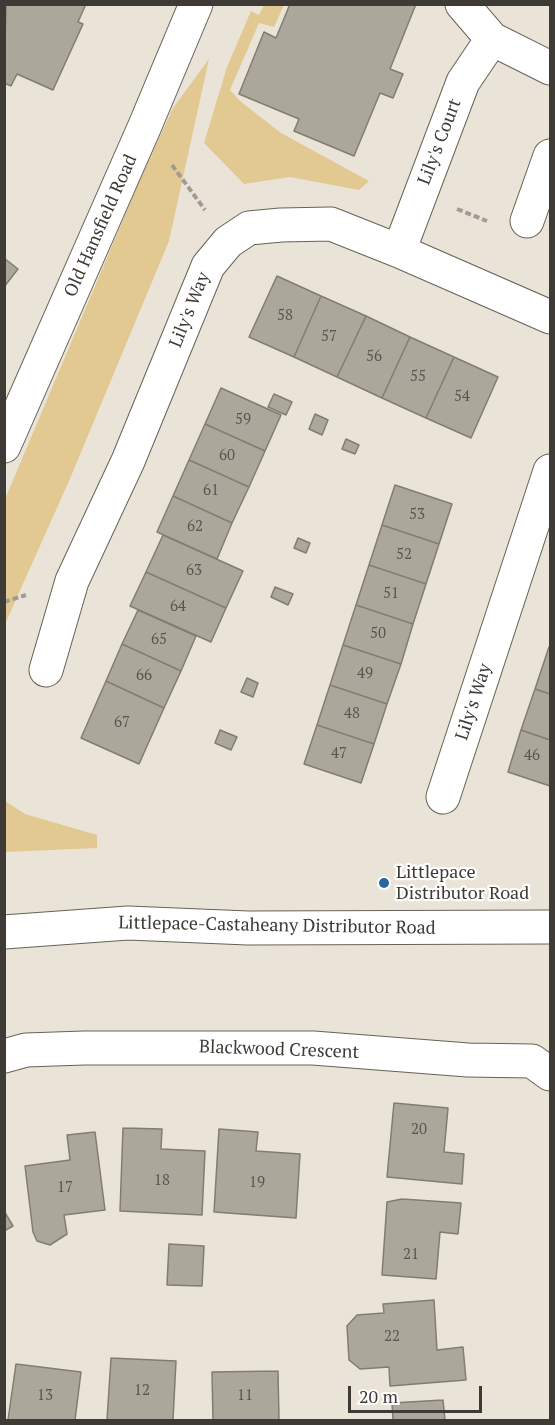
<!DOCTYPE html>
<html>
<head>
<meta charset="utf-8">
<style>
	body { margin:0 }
	#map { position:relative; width:555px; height:1425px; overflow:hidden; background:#eae4d8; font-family:"PT Serif",serif }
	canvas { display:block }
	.frame { position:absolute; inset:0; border:6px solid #3e3b36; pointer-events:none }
	.scale { position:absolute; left:348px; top:1386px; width:134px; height:27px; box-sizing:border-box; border:3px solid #3e3b36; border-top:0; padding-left:8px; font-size:18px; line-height:21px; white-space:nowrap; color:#3e3b36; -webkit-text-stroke:4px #fff; paint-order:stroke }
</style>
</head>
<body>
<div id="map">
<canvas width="555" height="1425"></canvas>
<div class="frame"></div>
<div class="scale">20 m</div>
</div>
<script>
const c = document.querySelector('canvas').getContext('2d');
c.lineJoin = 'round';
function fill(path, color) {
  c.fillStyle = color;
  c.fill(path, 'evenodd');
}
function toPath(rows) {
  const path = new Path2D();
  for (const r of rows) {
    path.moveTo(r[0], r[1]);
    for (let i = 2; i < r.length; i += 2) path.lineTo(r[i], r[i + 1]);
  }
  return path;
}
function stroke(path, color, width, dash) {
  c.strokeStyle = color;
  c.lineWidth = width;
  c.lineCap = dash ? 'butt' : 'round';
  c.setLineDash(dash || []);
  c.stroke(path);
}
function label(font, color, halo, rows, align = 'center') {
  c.font = font + ' "PT Serif",serif';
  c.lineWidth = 4.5;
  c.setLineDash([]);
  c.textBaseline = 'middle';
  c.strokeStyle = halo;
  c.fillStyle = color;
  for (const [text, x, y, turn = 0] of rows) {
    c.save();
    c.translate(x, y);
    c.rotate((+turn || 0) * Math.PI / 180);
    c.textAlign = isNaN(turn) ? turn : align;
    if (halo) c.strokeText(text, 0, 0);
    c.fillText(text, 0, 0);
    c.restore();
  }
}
const green = toPath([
	[264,5,284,5,274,27,259,23,230,90,240,101,281,133,369,181,359,190,290,177,244,184,204,143,227,67,251,11,259,15],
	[209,59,169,241,69,481,5,624,5,499,139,182,173,108],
	[5,801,25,814,97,835,97,848,5,852]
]);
const building = toPath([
	[6,4,86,4,78,22,83,24,53,90,17,74,11,86,4,83,6,4],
	[290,4,416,4,390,69,403,74,393,98,380,93,354,156,294,131,299,119,239,94,264,32,276,38,290,4],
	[4,258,18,269,4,287,4,258],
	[277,276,321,296,294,357,249,337,277,276],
	[321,296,366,316,337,377,294,357,321,296],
	[366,316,410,337,382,398,337,377,366,316],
	[410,337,454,357,426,418,382,398,410,337],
	[454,357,498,377,471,438,426,418,454,357],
	[221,388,281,415,265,451,205,424,221,388],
	[274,394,292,402,286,415,268,407,274,394],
	[315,414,328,420,322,435,309,429,315,414],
	[205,424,265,451,249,487,189,460,205,424],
	[346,439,359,445,355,454,342,449,346,439],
	[189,460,249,487,232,523,173,496,189,460],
	[395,485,452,504,439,544,382,525,395,485],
	[173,496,232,523,217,559,157,532,173,496],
	[382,525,439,544,426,584,369,565,382,525],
	[163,535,243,571,226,608,146,572,163,535],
	[298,538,310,543,306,553,294,548,298,538],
	[369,565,426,584,413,624,356,605,369,565],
	[146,572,226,608,211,642,130,606,146,572],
	[275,587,293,594,288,605,271,597,275,587],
	[356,605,413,624,401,664,343,645,356,605],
	[138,610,196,636,181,671,122,644,138,610],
	[122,644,181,671,164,708,106,681,122,644],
	[343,645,401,664,387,704,330,685,343,645],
	[549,647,550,648,550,694,535,689,549,647],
	[247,678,258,683,253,697,241,692,247,678],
	[106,681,164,708,139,764,81,738,106,681],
	[330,685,387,704,374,744,317,725,330,685],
	[535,689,550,694,550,740,521,730,535,689],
	[317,725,374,744,361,783,304,764,317,725],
	[220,730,237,737,231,750,215,743,220,730],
	[521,730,550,740,550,786,508,772,521,730],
	[394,1103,448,1108,444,1152,464,1154,462,1184,387,1177,394,1103],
	[123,1128,162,1129,161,1149,205,1151,202,1215,120,1211,123,1128],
	[219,1129,258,1132,256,1151,300,1154,296,1218,214,1212,219,1129],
	[95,1132,105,1210,64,1215,67,1234,50,1245,37,1241,33,1232,25,1166,70,1160,67,1135,95,1132],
	[402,1199,461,1203,458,1234,440,1232,436,1279,382,1275,387,1202,402,1199],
	[4,1211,13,1226,4,1231,4,1211],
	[169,1244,204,1246,202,1286,167,1285,169,1244],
	[434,1300,437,1350,463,1347,466,1380,390,1386,389,1367,360,1369,349,1360,347,1326,357,1315,384,1313,383,1304,434,1300],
	[111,1358,176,1361,173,1420,107,1420,111,1358],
	[16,1364,81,1372,75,1420,8,1420,16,1364],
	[278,1371,279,1420,213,1420,212,1372,278,1371],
	[443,1400,445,1420,393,1420,392,1403,443,1400]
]);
const path = toPath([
	[172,165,205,210],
	[457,209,487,221],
	[4,602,26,595]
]);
const pedestrian = toPath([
	[4,446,144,128,196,4]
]);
const minor = toPath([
	[492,39,550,68],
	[527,221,550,156],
	[399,251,463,82,492,39,462,4],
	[46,670,72,581,128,461,208,266,228,242,249,228,281,225,331,224,399,251,550,317],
	[443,797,550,471],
	[4,1056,26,1050,84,1048,313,1048,468,1060,532,1061,550,1074]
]);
const tertiary = toPath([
	[4,932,128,923,248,928,550,927]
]);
const markers = [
	[384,883,6,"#28669d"]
];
const numberNames = [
	["58",285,316],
	["57",329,337],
	["56",374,357],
	["55",418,377],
	["54",462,397],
	["59",243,420],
	["60",227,456],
	["61",211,491],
	["53",417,515],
	["62",195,527],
	["52",404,555],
	["63",194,571],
	["51",391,594],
	["64",178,607],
	["50",378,634],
	["65",159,640],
	["49",365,674],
	["66",144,676],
	["48",352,714],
	["67",122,723],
	["47",339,754],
	["46",532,756],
	["20",419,1130],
	["18",162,1181],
	["19",257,1183],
	["17",65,1188],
	["21",411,1255],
	["22",392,1337],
	["12",142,1391],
	["13",45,1396],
	["11",245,1396]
];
const streetNames = [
	["Lily's Court",440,142,-69],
	["Old Hansfield Road",101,226,-66],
	["Lily's Way",190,310,-68],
	["Lily's Way",474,702,-72],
	["Littlepace-Castaheany Distributor Road",277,926,1],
	["Blackwood Crescent",279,1050,2]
];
const poiNames = [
	["Littlepace",396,873],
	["Distributor Road",396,894]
];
fill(green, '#e2c891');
fill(building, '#aca79b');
stroke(building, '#827c71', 1.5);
stroke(pedestrian, '#676257', 35);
stroke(minor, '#676257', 35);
stroke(tertiary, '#676257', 35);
stroke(path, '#a19c93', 4, [6, 3]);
stroke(pedestrian, '#fff', 33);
stroke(minor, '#fff', 33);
stroke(tertiary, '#fff', 33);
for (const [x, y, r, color] of markers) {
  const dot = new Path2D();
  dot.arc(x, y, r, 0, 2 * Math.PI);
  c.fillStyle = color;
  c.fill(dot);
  stroke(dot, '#fff', 2);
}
label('15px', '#5a564f', null, numberNames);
label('18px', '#3e3b36', '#fff', streetNames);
label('18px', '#3e3b36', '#fff', poiNames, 'left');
</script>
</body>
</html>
